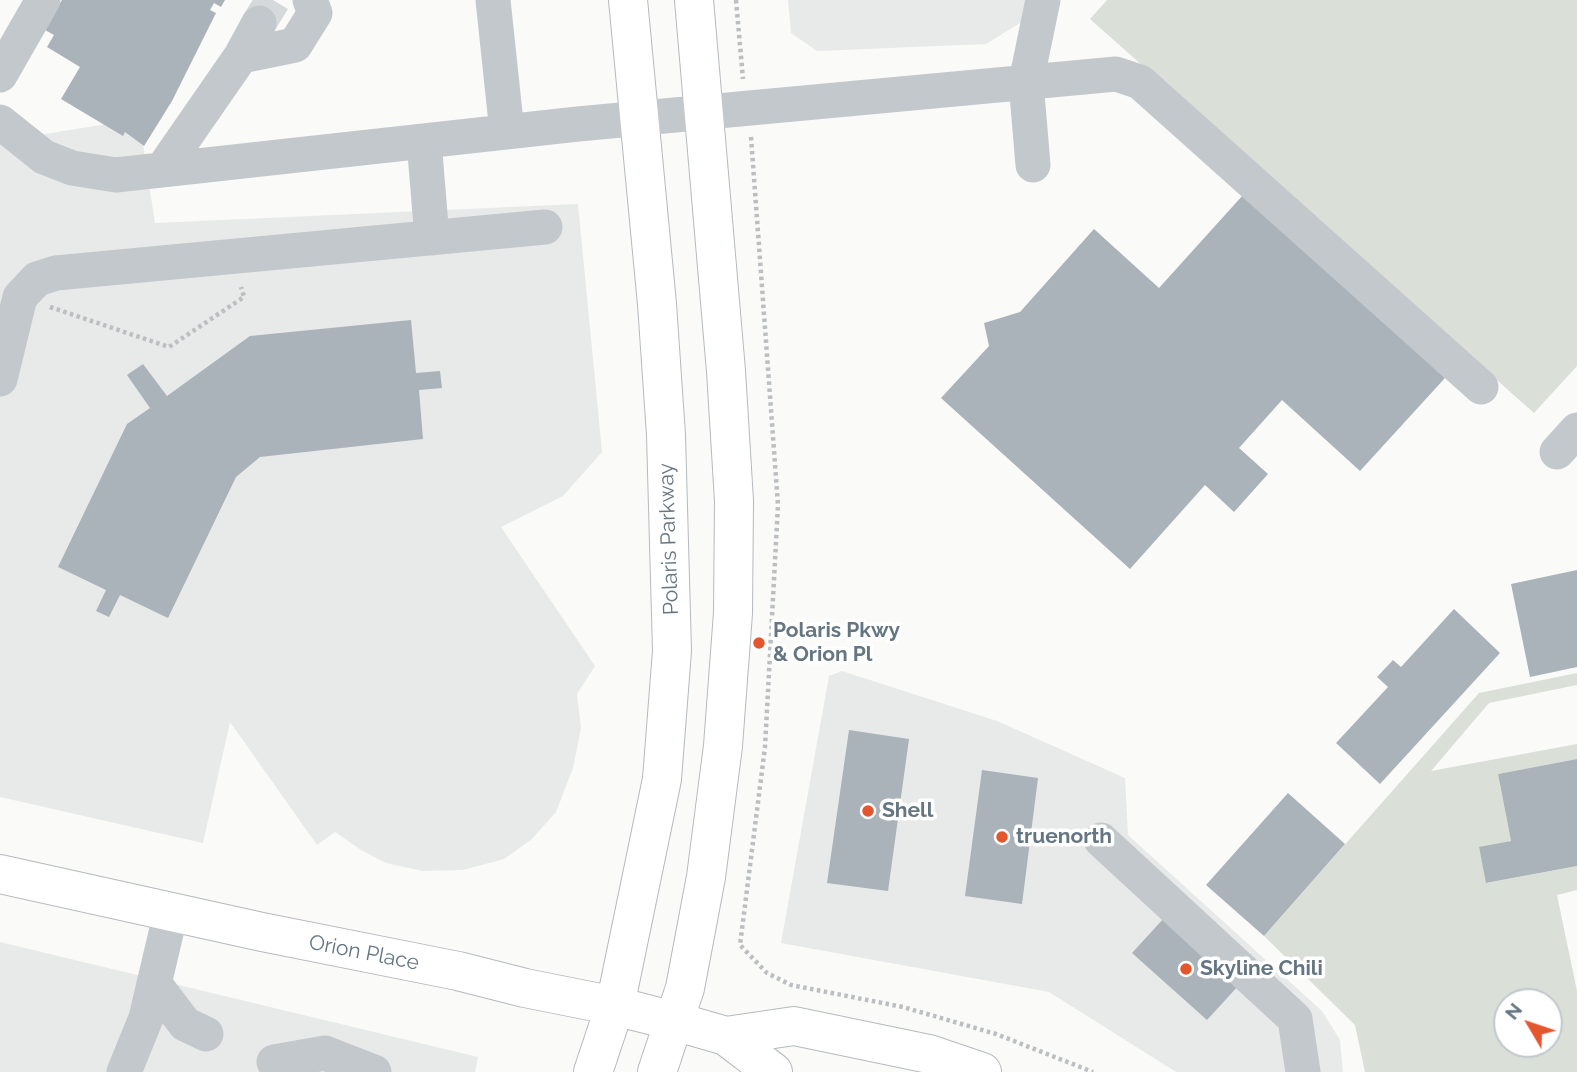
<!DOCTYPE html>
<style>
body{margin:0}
#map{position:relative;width:1577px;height:1072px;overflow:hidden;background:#fafaf8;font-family:Raleway,sans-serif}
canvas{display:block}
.north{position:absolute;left:1493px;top:988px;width:70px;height:70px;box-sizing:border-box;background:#fff;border:2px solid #c1c8cd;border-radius:50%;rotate:309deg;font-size:19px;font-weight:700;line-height:28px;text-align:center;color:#657683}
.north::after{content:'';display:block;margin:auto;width:24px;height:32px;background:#e4572e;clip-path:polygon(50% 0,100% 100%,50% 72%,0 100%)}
</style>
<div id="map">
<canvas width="1577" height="1072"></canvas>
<div class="north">N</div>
</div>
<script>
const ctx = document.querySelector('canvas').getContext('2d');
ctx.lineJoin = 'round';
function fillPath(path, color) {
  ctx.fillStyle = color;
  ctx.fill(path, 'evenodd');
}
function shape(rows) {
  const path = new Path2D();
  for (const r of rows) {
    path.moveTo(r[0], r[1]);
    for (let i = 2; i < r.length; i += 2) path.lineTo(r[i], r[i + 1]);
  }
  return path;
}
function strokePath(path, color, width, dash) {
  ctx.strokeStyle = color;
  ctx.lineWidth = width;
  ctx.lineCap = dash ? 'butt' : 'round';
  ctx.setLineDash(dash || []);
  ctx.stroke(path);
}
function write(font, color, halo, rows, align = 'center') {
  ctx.font = font + ' Raleway,sans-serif';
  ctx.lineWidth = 7;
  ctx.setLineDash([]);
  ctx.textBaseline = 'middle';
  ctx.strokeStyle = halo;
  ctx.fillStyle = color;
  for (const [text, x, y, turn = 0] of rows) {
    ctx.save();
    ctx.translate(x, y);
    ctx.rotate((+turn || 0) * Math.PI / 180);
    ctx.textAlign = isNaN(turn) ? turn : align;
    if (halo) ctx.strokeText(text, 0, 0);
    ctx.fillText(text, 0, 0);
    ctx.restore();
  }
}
fillPath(shape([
 [788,0,1057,0,986,44,817,51,791,33],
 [139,119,155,223,578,204,602,452,563,496,501,527,595,666,577,694,581,728,573,768,556,812,532,839,504,859,463,870,423,871,386,863,361,850,335,832,317,845,230,722,203,843,0,797,0,141],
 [842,671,997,721,1125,778,1128,835,1322,1011,1340,1040,1343,1072,1176,1072,1049,992,781,943,829,676],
 [0,942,478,1057,475,1072,0,1072]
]), '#e8e9e9');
fillPath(shape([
 [1107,0,1577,0,1577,366,1534,413,1090,19],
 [1577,673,1577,685,1489,703,1431,771,1577,744,1577,759,1498,774,1511,841,1479,848,1487,883,1577,866,1577,890,1557,895,1577,991,1577,1072,1365,1072,1355,1025,1264,936,1479,693],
 [1507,1002,1549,1002,1549,1044,1507,1044]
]), '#dadfd7');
fillPath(shape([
 [62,0,225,0,221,7,214,3,210,10,216,13,172,101,144,146,125,132,123,136,61,99,80,67,47,47,54,35,45,30],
 [1243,195,1445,378,1360,471,1282,400,1239,448,1268,474,1234,512,1205,485,1130,569,941,398,989,346,984,323,1020,312,1094,229,1159,288],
 [411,320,416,373,440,371,442,388,419,390,423,439,260,457,236,477,168,618,120,595,109,617,96,611,106,590,58,567,127,424,150,408,127,375,143,364,167,396,250,336],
 [1577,570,1577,667,1530,677,1511,584],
 [1454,609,1500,653,1380,784,1336,743,1388,687,1377,677,1393,660,1401,667],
 [849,730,909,739,888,891,827,883],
 [1577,759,1577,866,1486,883,1479,847,1511,841,1498,774],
 [982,770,1038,778,1022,904,965,896],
 [1288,793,1345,844,1264,936,1206,885],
 [1165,917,1239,985,1207,1020,1132,953]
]), '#aab3b9');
strokePath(shape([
 [259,23,273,0]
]), '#d5d9db', 35, [35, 18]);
const major = shape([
 [0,874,262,932,458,971,525,988,615,1006,674,1021,726,1036,773,1072],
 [726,1036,794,1026,929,1054,982,1072],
 [593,1072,615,1006,662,779,672,651,666,435,657,304,628,0],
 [657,1072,685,988,706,877,723,746,733,613,734,501,726,371,694,0]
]);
strokePath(major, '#b5babe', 40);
strokePath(shape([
 [736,0,743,79],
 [751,137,778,505,765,747,740,945,767,973,791,985,903,1007,996,1034,1093,1072],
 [50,307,169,347,244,297,241,287]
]), '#bbbfc2', 4.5, [3.5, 3.5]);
strokePath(shape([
 [493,0,507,132],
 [241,56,295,45,315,13,310,0],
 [0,75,43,0],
 [0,122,44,157,72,168,116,175,578,124,1116,74,1140,82,1481,387],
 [424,141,432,238],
 [1033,165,1026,82,1043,0],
 [162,170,241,56,259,23],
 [0,379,20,297,37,279,56,273,545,227],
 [1557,452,1577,430],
 [1101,840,1295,1019,1303,1072],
 [154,983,185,1024,206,1034],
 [274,1062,325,1053,374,1072],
 [124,1072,146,1018,171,912]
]), '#c3c8cc', 35);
strokePath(major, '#fff', 38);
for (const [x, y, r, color] of [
 [759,643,7,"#e4572e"],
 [868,811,7,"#e4572e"],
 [1002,837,7,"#e4572e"],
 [1186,969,7,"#e4572e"]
]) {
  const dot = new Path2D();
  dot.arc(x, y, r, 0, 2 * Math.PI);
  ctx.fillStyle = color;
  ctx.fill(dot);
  strokePath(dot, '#fff', 2.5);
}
write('21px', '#657683', '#fff', [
 ["Polaris Parkway",669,539,-92],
 ["Orion Place",364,953,11]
]);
write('bold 21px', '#657683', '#fff', [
 ["Polaris Pkwy",773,631],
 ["& Orion Pl",773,655],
 ["Shell",882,811],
 ["truenorth",1016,837],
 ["Skyline Chili",1200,969]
], 'left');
</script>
